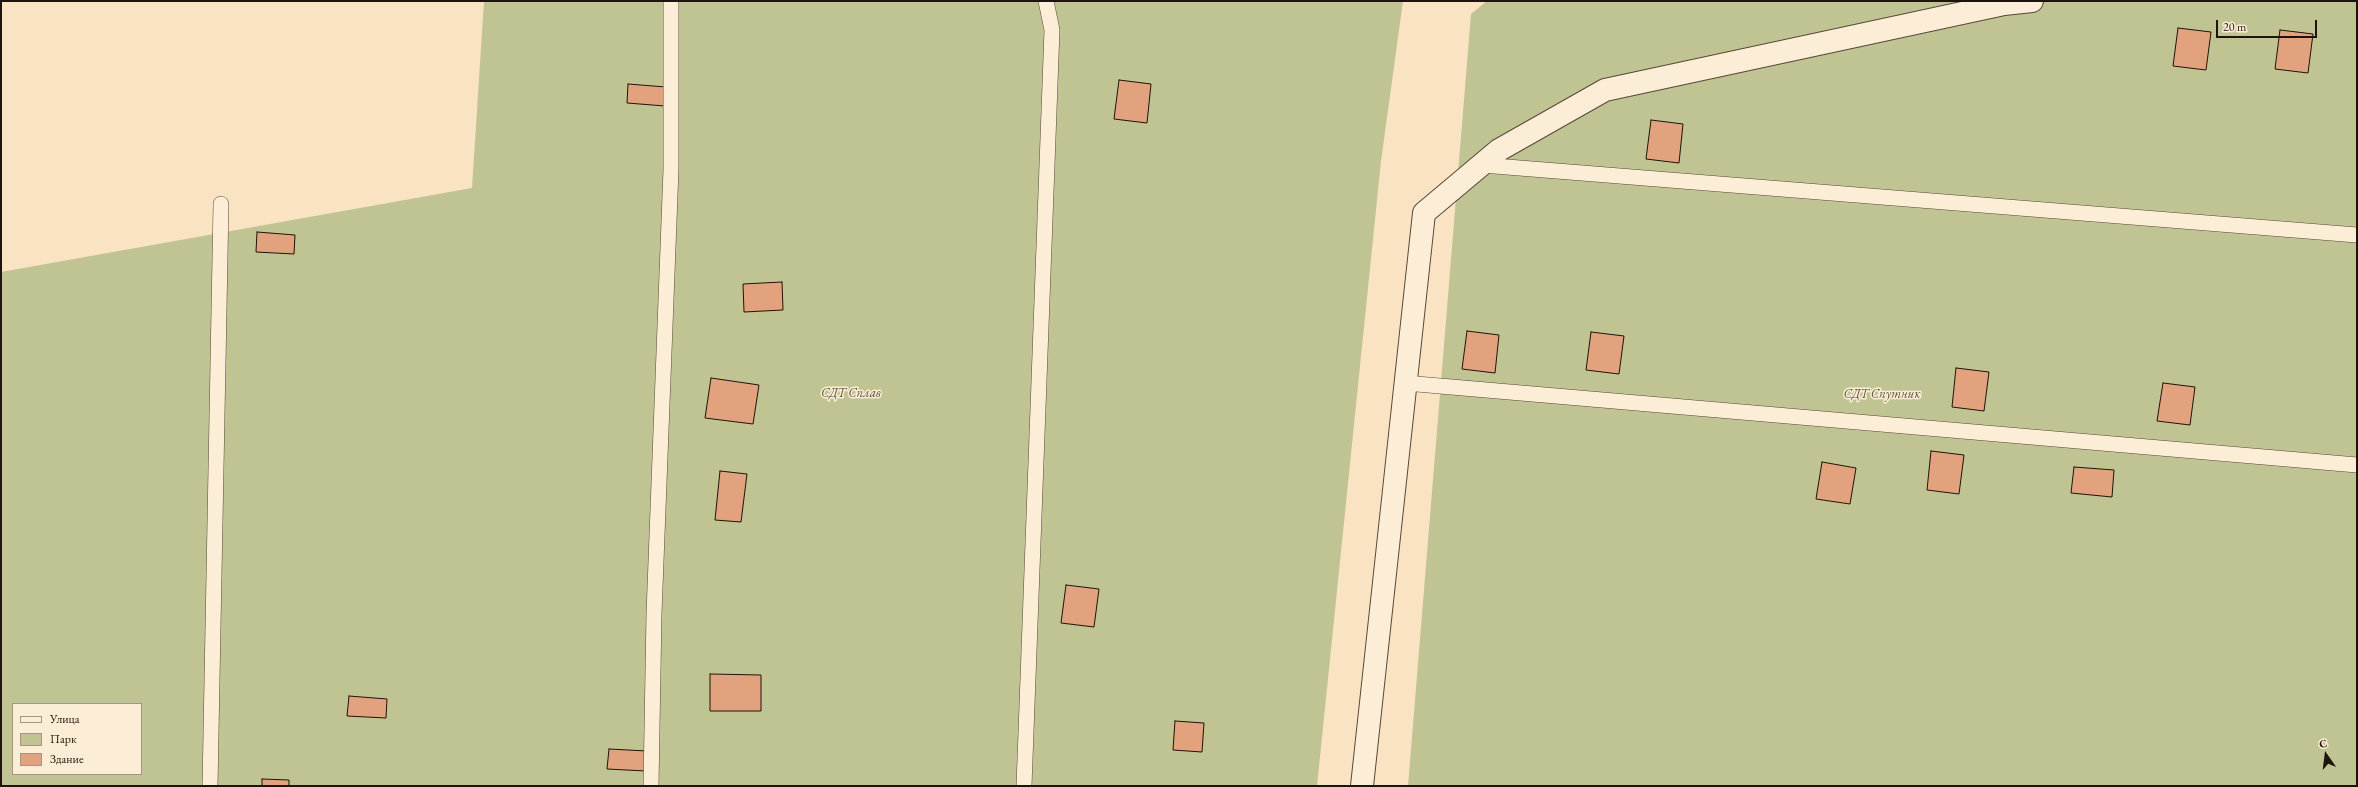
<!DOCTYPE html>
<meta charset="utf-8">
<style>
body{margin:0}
#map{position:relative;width:2358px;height:787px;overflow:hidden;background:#fae3c2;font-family:"EB Garamond",serif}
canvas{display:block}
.frame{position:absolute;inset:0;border:2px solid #1f140b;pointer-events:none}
.legend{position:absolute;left:12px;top:703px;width:130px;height:72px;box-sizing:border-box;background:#fcedd7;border:1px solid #a49685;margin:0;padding:5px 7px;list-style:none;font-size:12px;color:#1f140b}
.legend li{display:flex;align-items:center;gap:8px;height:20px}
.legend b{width:20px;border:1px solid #a49685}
.north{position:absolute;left:2306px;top:735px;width:40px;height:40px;-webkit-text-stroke:3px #fcedd7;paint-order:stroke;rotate:346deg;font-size:11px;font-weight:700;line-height:16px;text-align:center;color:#1f140b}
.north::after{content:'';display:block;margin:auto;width:14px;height:18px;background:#1f140b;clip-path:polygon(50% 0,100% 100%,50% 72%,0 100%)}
.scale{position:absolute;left:2216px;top:20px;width:101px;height:18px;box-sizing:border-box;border:2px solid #1f140b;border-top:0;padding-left:5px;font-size:12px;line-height:14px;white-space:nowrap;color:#1f140b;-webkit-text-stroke:3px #fcedd7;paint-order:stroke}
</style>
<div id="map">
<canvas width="2358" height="787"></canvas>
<div class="frame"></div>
<ul class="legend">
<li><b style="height:5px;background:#fcedd7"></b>Улица</li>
<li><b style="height:11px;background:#c0c392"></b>Парк</li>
<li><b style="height:11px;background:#e1a27d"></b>Здание</li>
</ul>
<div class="north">С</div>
<div class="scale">20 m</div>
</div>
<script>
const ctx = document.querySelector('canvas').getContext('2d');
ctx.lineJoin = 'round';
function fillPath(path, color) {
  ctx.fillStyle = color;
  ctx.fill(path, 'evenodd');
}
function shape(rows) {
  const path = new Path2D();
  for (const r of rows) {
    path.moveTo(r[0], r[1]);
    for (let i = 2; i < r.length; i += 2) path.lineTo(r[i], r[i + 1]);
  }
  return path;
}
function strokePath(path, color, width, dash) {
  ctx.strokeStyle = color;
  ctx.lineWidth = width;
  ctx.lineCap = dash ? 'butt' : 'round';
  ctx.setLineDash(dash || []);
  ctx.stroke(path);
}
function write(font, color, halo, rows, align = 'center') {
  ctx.font = font + ' "EB Garamond",serif';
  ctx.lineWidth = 3;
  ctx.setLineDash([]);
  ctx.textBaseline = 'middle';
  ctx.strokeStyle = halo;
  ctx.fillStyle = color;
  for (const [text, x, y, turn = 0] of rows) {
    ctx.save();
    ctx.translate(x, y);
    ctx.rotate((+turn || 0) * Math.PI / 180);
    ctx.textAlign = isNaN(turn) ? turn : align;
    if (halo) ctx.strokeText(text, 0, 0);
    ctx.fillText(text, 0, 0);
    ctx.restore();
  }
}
fillPath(shape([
 [484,1,1403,1,1381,161,1317,786,1,786,1,272,472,188],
 [13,704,141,704,141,774,13,774],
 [1487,1,2357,1,2357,786,1408,786,1471,14]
]), '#c0c392');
const building = shape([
 [2178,28,2211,32,2206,70,2173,66,2178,28],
 [2280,30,2313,34,2308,73,2275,69,2280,30],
 [1119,80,1151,84,1147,123,1114,119,1119,80],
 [628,84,666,87,665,106,627,103,628,84],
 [1651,120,1683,124,1679,163,1646,159,1651,120],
 [257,232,295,235,294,254,256,252,257,232],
 [782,282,783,310,744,312,743,284,782,282],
 [1467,331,1499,335,1495,373,1462,369,1467,331],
 [1591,332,1624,336,1619,374,1586,370,1591,332],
 [1956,368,1989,372,1984,411,1952,407,1956,368],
 [711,378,759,385,753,424,705,418,711,378],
 [2163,383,2195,387,2190,425,2157,421,2163,383],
 [1931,451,1964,455,1959,494,1927,490,1931,451],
 [1822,462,1856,468,1850,504,1816,499,1822,462],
 [2074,467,2114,470,2112,497,2071,493,2074,467],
 [720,471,747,474,741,522,715,520,720,471],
 [1066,585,1099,589,1094,627,1061,623,1066,585],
 [710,674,761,675,761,711,710,711,710,674],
 [349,696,387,699,386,718,347,716,349,696],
 [1175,721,1204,723,1202,752,1173,750,1175,721],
 [609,749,647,751,646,771,607,769,609,749],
 [262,779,289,780,289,786,262,786,262,779]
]);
fillPath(building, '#e1a27d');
strokePath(building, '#1f140b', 1);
const lane = shape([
 [1482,165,2357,235],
 [1405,383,2357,465],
 [210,786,221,204],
 [651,786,654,614,671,169,671,1],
 [1024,786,1052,30,1046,1]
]);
const street = shape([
 [1362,786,1424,213,1499,150,1605,90,2004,4,2032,1]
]);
strokePath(lane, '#564839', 16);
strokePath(street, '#564839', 24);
strokePath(lane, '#fcedd7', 15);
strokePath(street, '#fcedd7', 22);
write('italic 13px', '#57513a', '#fcedd7', [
 ["СДТ Сплав",851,393],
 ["СДТ Спутник",1882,394]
]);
</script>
